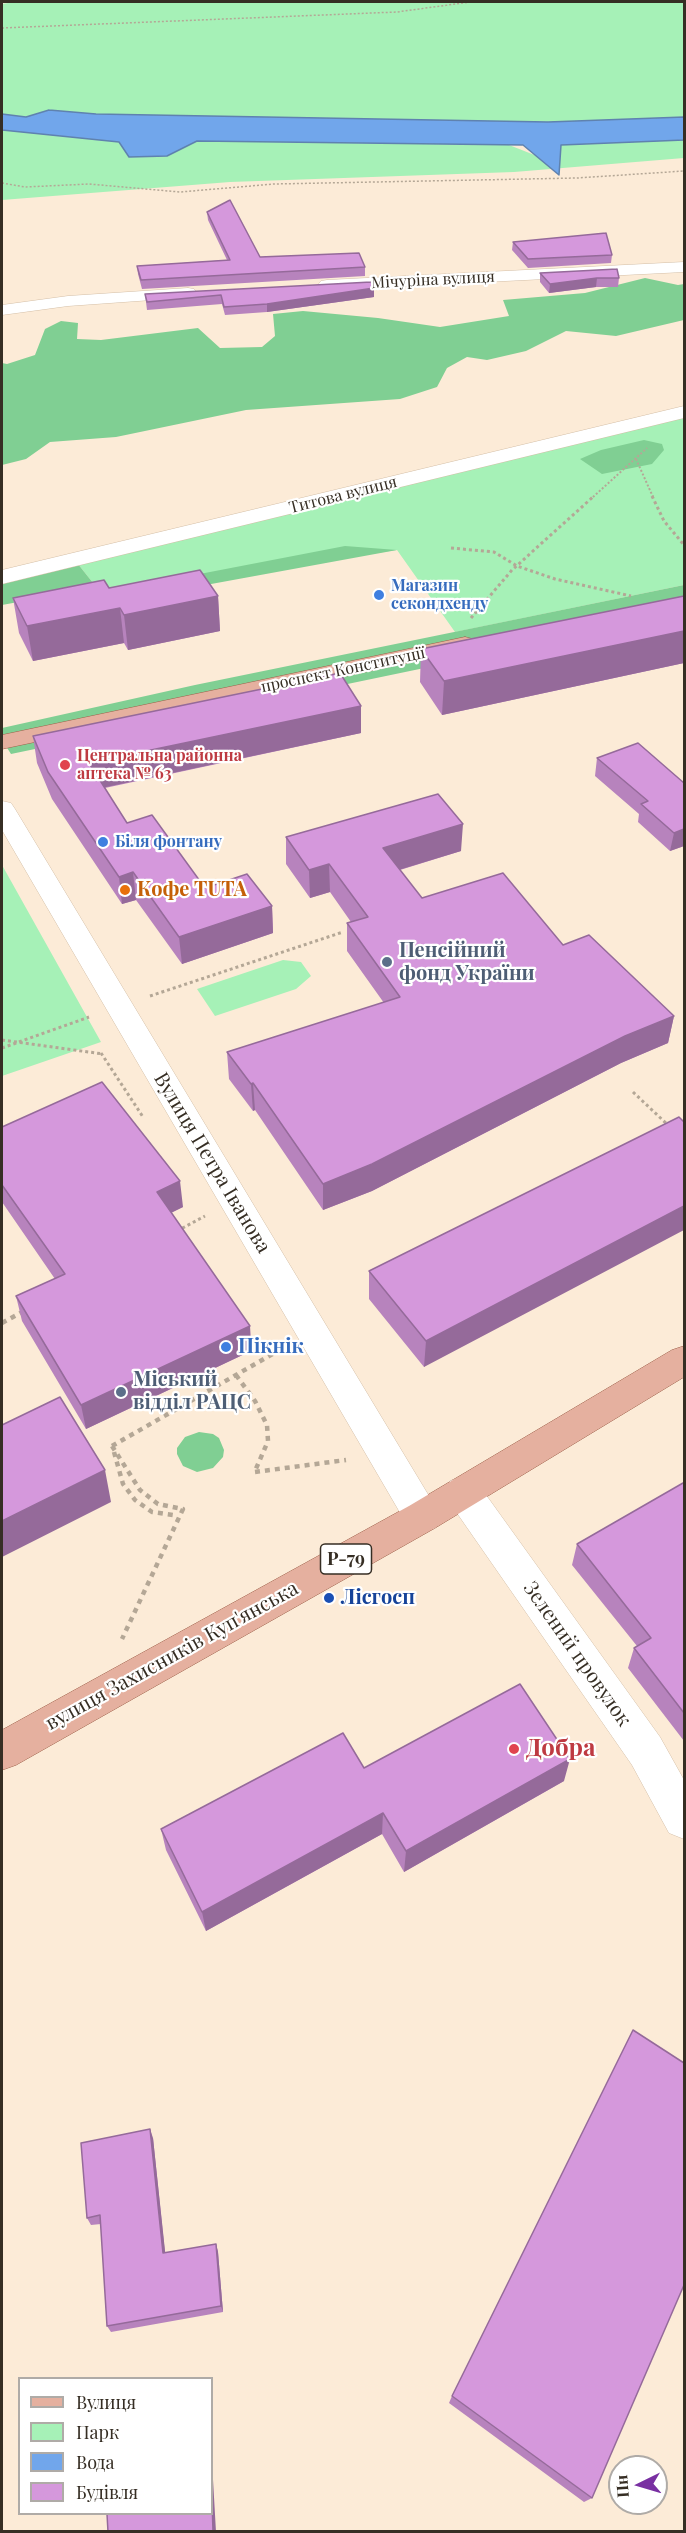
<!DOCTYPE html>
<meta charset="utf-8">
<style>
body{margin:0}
#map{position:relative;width:686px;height:2533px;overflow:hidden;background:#fcebd7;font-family:"Playfair Display",serif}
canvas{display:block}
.frame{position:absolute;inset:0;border:3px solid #362e24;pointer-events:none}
.legend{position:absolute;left:18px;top:2377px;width:195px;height:138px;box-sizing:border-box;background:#fff;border:2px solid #afaba7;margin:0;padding:8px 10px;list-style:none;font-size:18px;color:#362e24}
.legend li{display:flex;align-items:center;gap:12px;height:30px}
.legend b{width:30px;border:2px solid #afaba7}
.north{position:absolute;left:608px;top:2455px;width:60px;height:60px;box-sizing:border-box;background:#fff;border:2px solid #afaba7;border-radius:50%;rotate:265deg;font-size:16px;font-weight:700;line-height:24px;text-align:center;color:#362e24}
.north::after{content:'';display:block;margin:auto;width:21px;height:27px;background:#7930a2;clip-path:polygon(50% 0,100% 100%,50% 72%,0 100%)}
</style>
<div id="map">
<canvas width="686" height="2533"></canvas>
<div class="frame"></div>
<ul class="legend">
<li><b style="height:8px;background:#e5b09f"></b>Вулиця</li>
<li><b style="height:16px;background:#a6f1b7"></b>Парк</li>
<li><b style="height:16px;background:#71a6eb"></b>Вода</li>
<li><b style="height:16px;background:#d598dc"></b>Будівля</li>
</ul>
<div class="north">Пн</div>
</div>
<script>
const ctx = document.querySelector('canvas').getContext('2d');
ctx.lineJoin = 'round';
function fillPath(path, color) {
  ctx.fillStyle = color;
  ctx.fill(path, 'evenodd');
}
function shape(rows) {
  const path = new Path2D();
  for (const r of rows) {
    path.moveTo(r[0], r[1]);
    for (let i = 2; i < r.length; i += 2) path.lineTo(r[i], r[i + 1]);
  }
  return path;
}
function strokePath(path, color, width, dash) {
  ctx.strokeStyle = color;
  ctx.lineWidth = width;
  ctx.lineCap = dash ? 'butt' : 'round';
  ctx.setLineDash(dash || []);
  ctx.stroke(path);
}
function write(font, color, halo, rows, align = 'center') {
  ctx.font = font + ' "Playfair Display",serif';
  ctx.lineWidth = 4.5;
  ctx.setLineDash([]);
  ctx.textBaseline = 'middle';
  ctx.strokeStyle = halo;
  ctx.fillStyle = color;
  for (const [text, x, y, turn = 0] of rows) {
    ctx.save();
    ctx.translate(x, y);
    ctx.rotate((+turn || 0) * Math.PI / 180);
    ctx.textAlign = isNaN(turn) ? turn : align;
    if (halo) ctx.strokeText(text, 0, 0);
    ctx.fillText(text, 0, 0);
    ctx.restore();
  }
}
fillPath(shape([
 [14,2,684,2,684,117,548,122,96,114,49,110,26,117,2,114,2,4],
 [2,130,120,142,129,157,167,156,197,141,509,145,537,156,560,145,684,140,684,158,514,172,230,182,2,200],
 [684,412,684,585,455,632,397,550,101,593,74,559],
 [2,865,101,1042,2,1076],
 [283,960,301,962,311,976,296,989,215,1016,197,989]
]), '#a6f1b7');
fillPath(shape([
 [645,278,678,285,684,284,684,320,616,336,566,331,526,351,487,360,467,357,447,368,437,387,400,399,246,410,116,437,50,442,26,459,2,465,2,363,7,364,35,355,45,329,61,321,78,323,77,339,101,340,198,328,220,348,262,347,275,336,273,314,303,311,378,318,440,327,509,316,503,300,585,293],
 [644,440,662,444,664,450,652,464,602,474,580,459,601,450],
 [345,546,397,550,80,608,73,592,2,605,2,577,74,559,101,593],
 [684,585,684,614,11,754,2,740,2,728,195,685],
 [199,1432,213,1434,219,1438,224,1450,223,1457,213,1468,197,1472,183,1466,177,1454,177,1448,185,1437]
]), '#80cf93');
const water = shape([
 [49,110,96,114,548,122,684,117,684,140,561,145,559,175,523,145,197,141,167,156,129,157,119,142,2,130,2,114,26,117,49,110]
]);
fillPath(water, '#71a6eb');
strokePath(water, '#5f82af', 1.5);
const street = shape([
 [684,262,684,272,327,290,321,289,318,285,321,281,327,280,684,262],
 [188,288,194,289,197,293,194,297,68,306,2,315,2,305,68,296,188,288],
 [684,406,684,418,2,584,2,570,684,406],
 [2,801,11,803,15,809,435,1506,440,1517,435,1528,422,1533,409,1528,2,830,2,801],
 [463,1476,476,1481,660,1737,684,1780,684,1839,669,1833,632,1765,450,1503,445,1492,450,1481,463,1476]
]);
const primary = shape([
 [465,637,473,639,477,644,473,649,2,749,2,735,465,637],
 [684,1346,684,1377,435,1528,16,1765,2,1770,2,1730,409,1506,672,1350,684,1346]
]);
strokePath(street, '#d4bfa7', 1);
strokePath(primary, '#9d604a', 1);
strokePath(shape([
 [2,28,397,12,470,2],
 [2,183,25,187,89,184,180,192,274,184,577,178,684,171]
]), '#b4a796', 1.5, [2, 2]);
strokePath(shape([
 [636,459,653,497],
 [593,497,647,448]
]), '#b4a796', 2, [2, 2]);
strokePath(shape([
 [652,496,664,521,684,545],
 [451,548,494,552,517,566,555,579,631,596],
 [471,618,512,570,594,496],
 [150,996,343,932],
 [2,1040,103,1054],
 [2,1048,89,1017],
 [101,1053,143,1117],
 [633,1092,669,1126],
 [177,1231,205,1216]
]), '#b4a796', 3, [3, 3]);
strokePath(shape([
 [2,1323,22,1312],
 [236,1375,255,1401,267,1425,268,1441,255,1471],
 [112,1446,140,1490,158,1504,183,1509,122,1639],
 [112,1446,283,1348],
 [114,1452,123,1484,135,1500,152,1512,173,1515],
 [255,1472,346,1460]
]), '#b4a796', 4.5, [5, 5]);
fillPath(street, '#fff');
fillPath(primary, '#e5b09f');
fillPath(shape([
 [207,212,260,257,365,267,365,276,142,289,138,274,137,266,227,260,208,220],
 [513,242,612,255,611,263,528,268,512,250],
 [540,273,619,278,618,287,596,287,549,293,540,282],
 [374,288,374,297,267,312,225,315,222,304,147,310,145,294],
 [109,588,218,596,220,631,128,650,124,643,33,661,19,633,13,598],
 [684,596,684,663,442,715,420,682,421,649],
 [361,706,361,733,105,788,127,823,205,888,272,906,273,933,182,964,136,900,122,904,52,799,37,763,33,736],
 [597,758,684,783,684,846,670,851,638,822,639,814,595,776],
 [286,837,461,851,400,870,422,898,563,945,674,1016,668,1043,621,1063,372,1191,323,1210,255,1110,253,1111,229,1079,227,1052,384,1003,347,951,347,923,351,922,330,892,310,898,286,864],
 [679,1117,424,1367,369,1299,369,1271],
 [2,1127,183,1207,171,1213,250,1326,251,1351,86,1429,22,1321,16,1296,55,1279,2,1202],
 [684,1484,684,1741,628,1668,634,1648,637,1646,572,1565,577,1544],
 [364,1768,564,1781,404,1872,382,1834,206,1931,166,1850,161,1829],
 [153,2138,165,2253,216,2244,218,2252,223,2312,111,2332,107,2326,101,2224,91,2225,87,2218],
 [452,2396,592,2498,584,2502,449,2403]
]), '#b783bd');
fillPath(shape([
 [597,278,596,287,549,293,550,284],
 [374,288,374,297,267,312,267,304],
 [218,596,220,631,128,650,124,615],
 [120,608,124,643,33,661,27,626],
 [684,631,684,663,442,715,444,681],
 [361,706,361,733,92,790,89,763],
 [463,824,461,851,382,875,383,848],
 [684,829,684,846,670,851,674,833],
 [329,864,330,892,310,898,309,870],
 [133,872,136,900,122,904,119,877],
 [272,906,273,933,182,964,179,937],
 [674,1016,668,1043,621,1063,372,1191,323,1210,323,1184,625,1036],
 [253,1083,255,1110,253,1111,251,1084],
 [180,1181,183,1207,160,1218,157,1192],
 [684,1206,684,1230,424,1367,426,1341],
 [250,1326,251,1351,86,1429,81,1405],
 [105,1470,111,1502,2,1557,2,1521],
 [570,1759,564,1781,404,1872,406,1851],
 [383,1813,382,1834,206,1931,202,1912],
 [150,2129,153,2138,166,2260,163,2253],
 [216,2244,218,2252,223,2312,221,2306],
 [212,2462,216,2532,213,2532,212,2499]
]), '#956a9a');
const building = shape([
 [230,200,260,257,359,253,365,267,141,280,137,266,230,260,207,212,230,200],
 [606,233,612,255,528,259,513,242,606,233],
 [617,269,619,278,597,278,550,284,540,273,617,269],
 [371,282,374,288,267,304,224,307,221,295,147,302,145,294,371,282],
 [200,570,218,596,124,615,120,608,27,626,13,598,104,580,109,588,200,570],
 [684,596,684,631,444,681,421,649,684,596],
 [340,673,361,706,89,763,127,823,152,815,205,888,247,874,272,906,179,937,133,872,119,877,48,772,33,736,340,673],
 [638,743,684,783,684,829,674,833,641,804,648,801,597,758,638,743],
 [438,794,463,824,383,848,422,898,503,873,563,945,589,935,674,1016,625,1036,372,1164,323,1184,253,1083,251,1084,227,1052,400,997,347,923,368,917,329,864,309,870,286,837,438,794],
 [102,1082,180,1181,157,1192,250,1326,81,1405,16,1296,65,1274,2,1185,2,1127,102,1082],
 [679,1117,684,1122,684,1206,426,1341,369,1271,679,1117],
 [60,1397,105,1470,2,1521,2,1425,60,1397],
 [683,1483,684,1484,684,1713,634,1648,651,1638,577,1544,683,1483],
 [520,1684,570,1759,406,1851,383,1813,202,1912,161,1829,343,1733,364,1768,520,1684],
 [633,2030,684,2063,684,2285,592,2498,452,2396,633,2030],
 [150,2129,163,2253,216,2244,221,2306,107,2326,100,2215,87,2218,81,2143,150,2129],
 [212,2499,213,2532,108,2532,107,2514,212,2514,212,2499]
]);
fillPath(building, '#d598dc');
strokePath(building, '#956a9a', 1.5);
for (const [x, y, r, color] of [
 [379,595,6,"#3f7fe0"],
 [65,765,6,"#e0444e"],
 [103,842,6,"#3f7fe0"],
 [125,890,6,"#e8710a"],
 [387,962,6,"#5c6f8a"],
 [226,1347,6,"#3f7fe0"],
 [121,1392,6,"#5c6f8a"],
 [329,1598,6,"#1a4fb4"],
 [514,1749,6,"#e0444e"]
]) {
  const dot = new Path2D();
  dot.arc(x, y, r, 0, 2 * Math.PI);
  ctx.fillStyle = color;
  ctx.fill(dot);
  strokePath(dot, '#fff', 2);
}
write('16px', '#362e24', '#fff', [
 ["Мічуріна вулиця",433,280,-3],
 ["Титова вулиця",343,495,-14],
 ["проспект Конституції",343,670,-12]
]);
write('bold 16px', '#366cbe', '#fff', [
 ["Магазин",391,586],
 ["секондхенду",391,604],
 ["Біля фонтану",115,842]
], 'left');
write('bold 16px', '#be3a42', '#fff', [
 ["Центральна районна",77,756],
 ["аптека № 63",77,774]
], 'left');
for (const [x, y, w] of [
 [346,1559,51]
]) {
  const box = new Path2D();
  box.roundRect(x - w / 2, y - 15, w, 30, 4.5);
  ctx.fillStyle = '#fff';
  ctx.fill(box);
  strokePath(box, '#362e24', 1.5);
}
write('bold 18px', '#362e24', null, [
 ["Р-79",346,1559]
]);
write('bold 20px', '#c56008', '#fff', [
 ["Кофе TUTA",137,890]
], 'left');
write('bold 20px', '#4e5e75', '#fff', [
 ["Пенсійний",399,951],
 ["фонд України",399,974],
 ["Міський",133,1380],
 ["відділ РАЦС",133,1403]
], 'left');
write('20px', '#362e24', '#fff', [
 ["Вулиця Петра Іванова",212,1163,59],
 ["Зелений провулок",577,1654,55],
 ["вулиця Захисників Куп'янська",172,1656,-29]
]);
write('bold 20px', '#366cbe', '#fff', [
 ["Пікнік",238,1347]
], 'left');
write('bold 20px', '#164399', '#fff', [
 ["Лісгосп",341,1598]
], 'left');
write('bold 24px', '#be3a42', '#fff', [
 ["Добра",526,1749]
], 'left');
</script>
